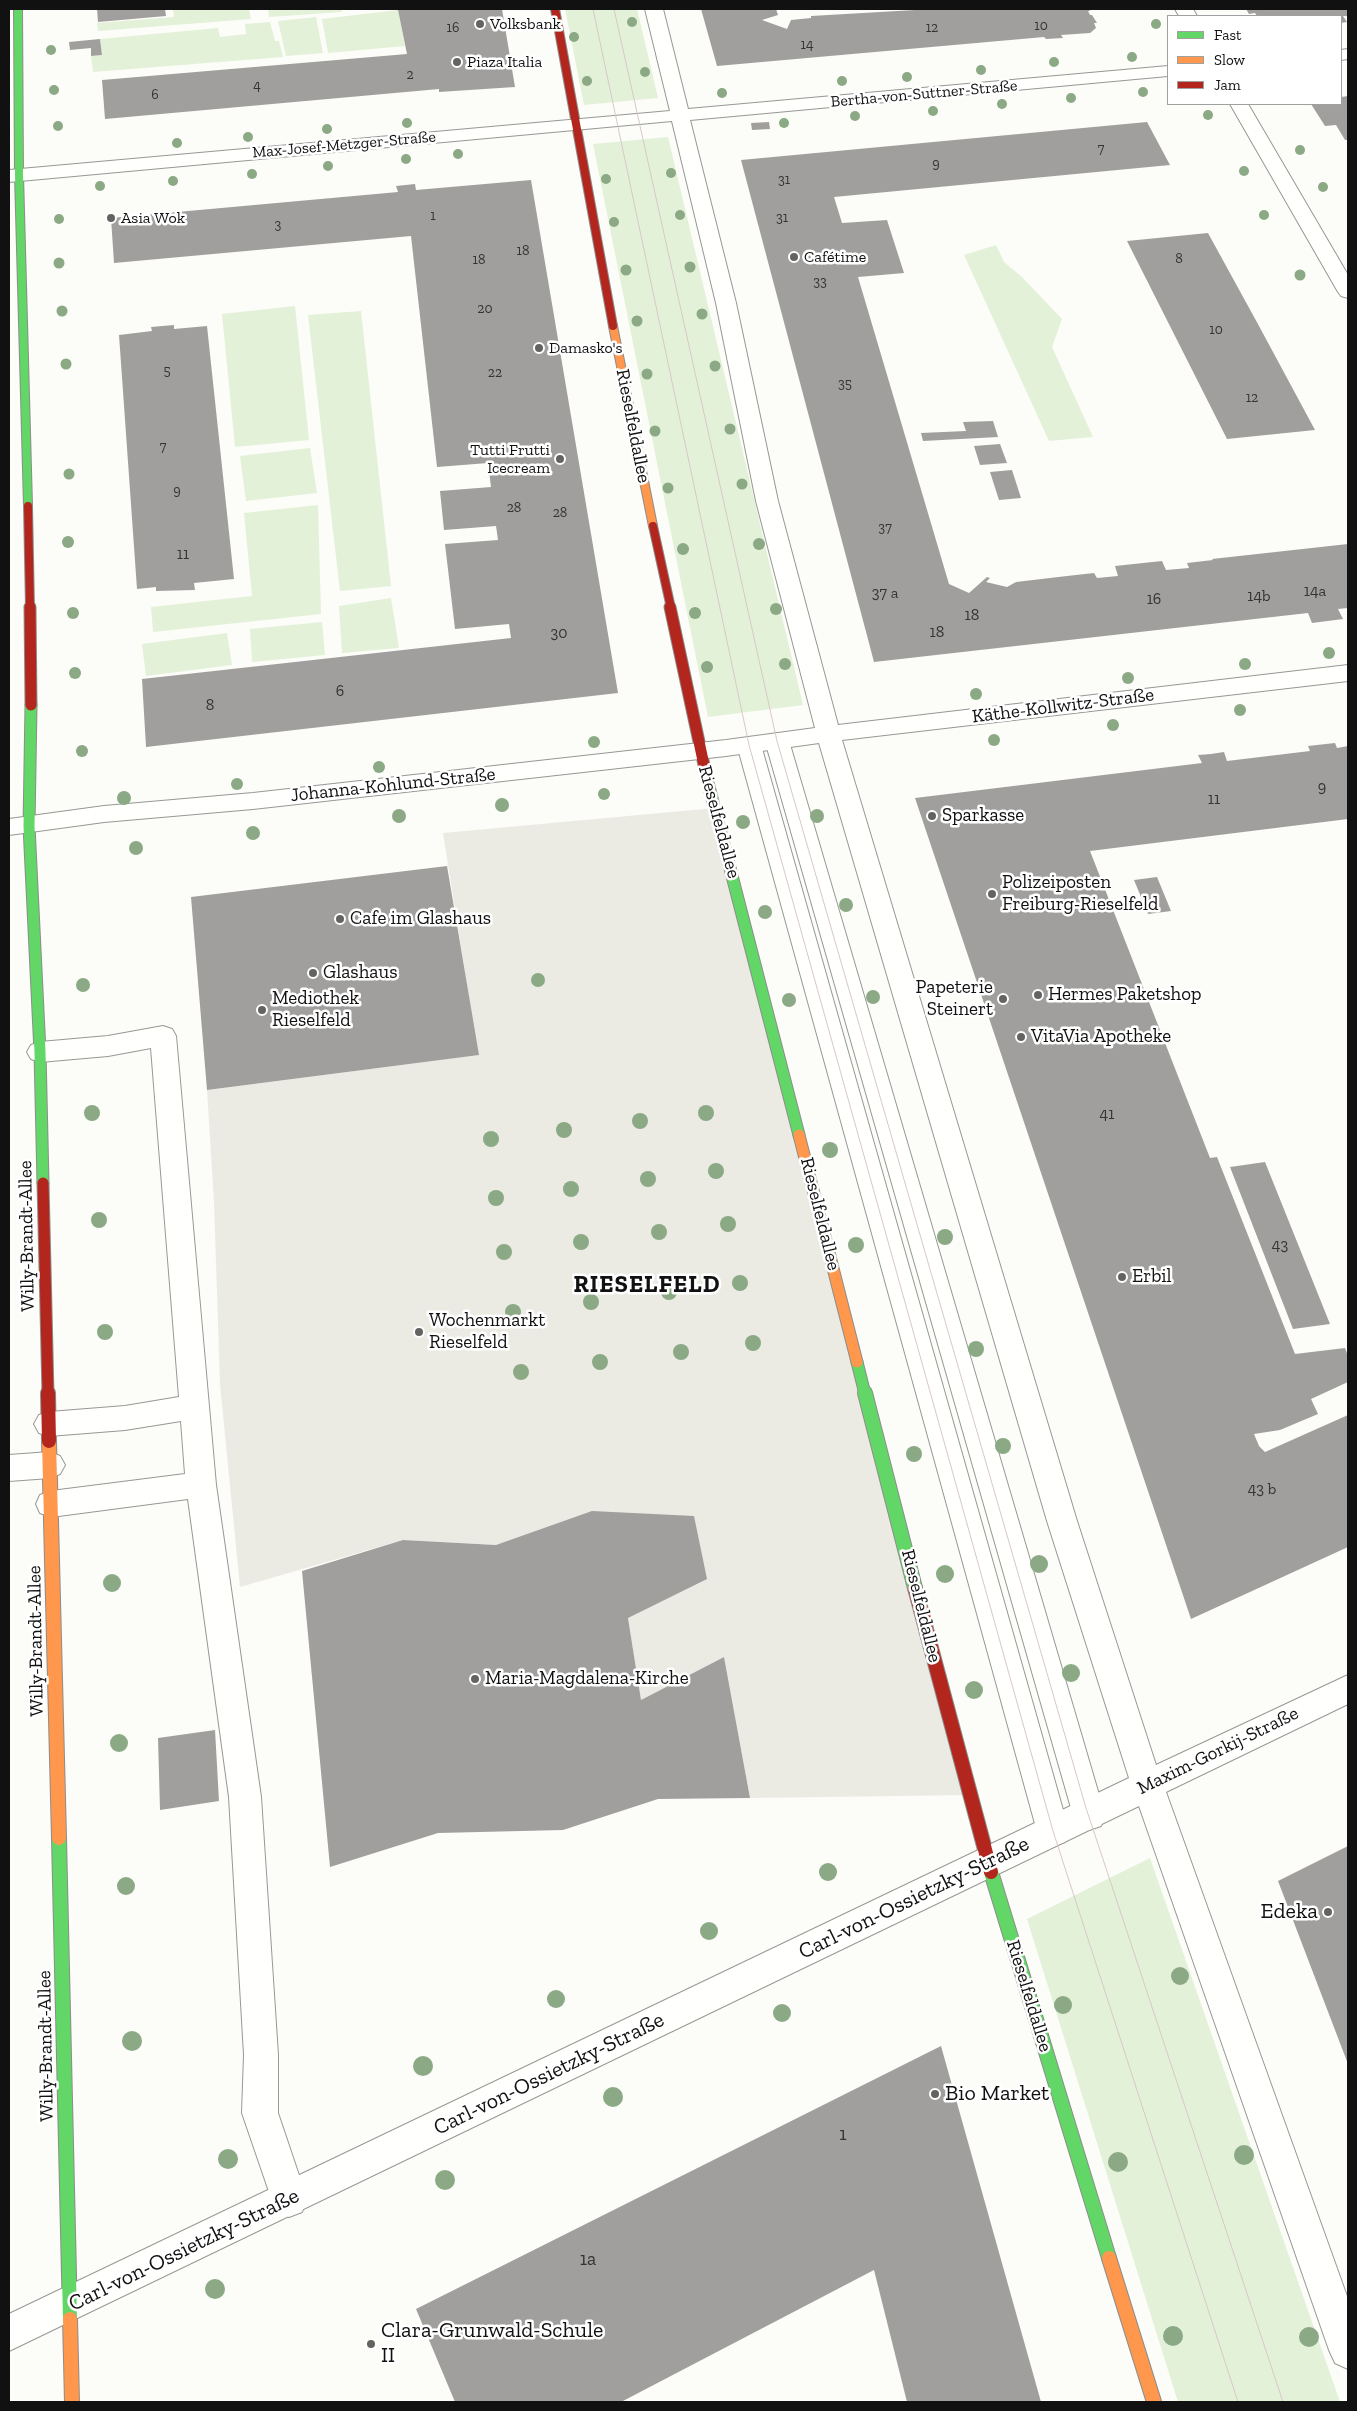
<!DOCTYPE html>
<meta charset="utf-8">
<style>
body{margin:0}
#map{position:relative;width:1357px;height:2411px;overflow:hidden;background:#fcfcf8;font-family:"Zilla Slab",serif}
canvas{display:block}
.frame{position:absolute;inset:0;border:10px solid #111;pointer-events:none}
.legend{position:absolute;left:1167px;top:15px;width:175px;height:90px;box-sizing:border-box;background:#fff;border:1px solid #a0a0a0;margin:0;padding:6px 9px;list-style:none;font-size:15px;color:#111}
.legend li{display:flex;align-items:center;gap:10px;height:25px}
.legend b{width:25px;border:1px solid #a0a0a0}
</style>
<div id="map">
<canvas width="1357" height="2411"></canvas>
<div class="frame"></div>
<ul class="legend">
<li><b style="height:6px;background:#63d668"></b>Fast</li>
<li><b style="height:6px;background:#ff974d"></b>Slow</li>
<li><b style="height:6px;background:#b3261e"></b>Jam</li>
</ul>
</div>
<script>
const ctx = document.querySelector('canvas').getContext('2d');
ctx.lineJoin = 'round';
function fillPath(path, color) {
  ctx.fillStyle = color;
  ctx.fill(path, 'evenodd');
}
function shape(rows) {
  const path = new Path2D();
  for (const r of rows) {
    path.moveTo(r[0], r[1]);
    for (let i = 2; i < r.length; i += 2) path.lineTo(r[i], r[i + 1]);
  }
  return path;
}
function strokePath(path, color, width, dash) {
  ctx.strokeStyle = color;
  ctx.lineWidth = width;
  ctx.lineCap = dash ? 'butt' : 'round';
  ctx.setLineDash(dash || []);
  ctx.stroke(path);
}
function write(font, color, halo, rows, align = 'center') {
  ctx.font = font + ' "Zilla Slab",serif';
  ctx.lineWidth = 5;
  ctx.setLineDash([]);
  ctx.textBaseline = 'middle';
  ctx.strokeStyle = halo;
  ctx.fillStyle = color;
  for (const [text, x, y, turn = 0] of rows) {
    ctx.save();
    ctx.translate(x, y);
    ctx.rotate((+turn || 0) * Math.PI / 180);
    ctx.textAlign = isNaN(turn) ? turn : align;
    if (halo) ctx.strokeText(text, 0, 0);
    ctx.fillText(text, 0, 0);
    ctx.restore();
  }
}
fillPath(shape([
 [173,9,249,9,251,19,98,31,97,23,174,17],
 [268,9,341,9,342,12,269,17],
 [565,9,637,9,658,98,584,105],
 [398,10,405,46,328,53,322,19],
 [316,17,323,53,286,56,278,21],
 [270,22,275,41,279,41,283,57,93,72,91,56,102,55,100,39,218,28,220,37,246,34,245,24],
 [668,137,803,705,708,717,593,144],
 [996,245,1004,262,1022,277,1062,319,1052,347,1093,437,1049,441,964,255],
 [295,306,309,440,235,447,222,314],
 [361,311,391,586,340,591,308,315],
 [310,448,317,493,246,501,240,456],
 [318,505,321,614,153,632,151,607,252,596,244,513],
 [391,598,399,648,342,653,339,606],
 [322,622,325,655,252,662,250,629],
 [227,633,232,665,146,676,142,644],
 [1150,1858,1340,2402,1178,2402,1027,1919]
]), '#e4f1d9');
fillPath(shape([
 [715,808,969,1795,750,1798,724,1657,641,1700,628,1618,496,1545,403,1540,240,1587,220,1384,214,1202,207,1090,478,1055,443,833]
]), '#ecebe3');
fillPath(shape([
 [97,9,165,9,166,16,98,22],
 [425,9,502,9,515,87,439,92,439,89,417,91,105,119,102,80,407,54,398,10],
 [701,9,776,9,778,15,762,20,787,29,791,20,811,18,811,16,932,9,1089,9,1090,11,1088,11,1090,15,1092,15,1097,23,1094,23,1096,28,1090,33,1061,35,1063,38,1046,39,1044,37,717,66],
 [1246,9,1348,9,1348,16,1343,16,1347,22,1341,23,1341,16,1257,16,1255,13,1249,14],
 [100,39,102,55,91,56,91,48,70,50,69,42],
 [1348,96,1348,140,1345,140,1336,125,1325,126,1311,104,1341,104,1341,97],
 [769,122,770,129,752,130,751,123],
 [1147,122,1170,165,834,197,842,223,887,220,904,273,858,277,949,584,969,593,987,577,990,578,986,582,1007,587,1016,582,1067,576,1094,573,1097,578,1118,576,1115,566,1162,561,1166,570,1189,568,1187,563,1213,560,1212,559,1348,544,1348,608,1338,609,1343,619,1312,623,1308,613,874,662,741,160],
 [531,180,618,693,146,747,142,679,511,638,509,624,455,629,445,544,498,540,496,526,444,530,440,491,491,487,488,463,437,467,411,236,114,263,111,218,398,192,396,186,415,184,416,190],
 [1208,233,1259,326,1315,430,1227,439,1127,241],
 [174,325,174,329,207,326,234,579,194,583,195,590,156,591,156,587,137,589,119,335,152,331,151,327],
 [993,421,998,437,923,441,921,433,966,431,963,422],
 [1000,444,1007,463,980,465,974,446],
 [1012,470,1021,498,999,500,990,472],
 [1335,743,1337,748,1348,746,1348,819,1090,851,1210,1158,1217,1157,1295,1354,1345,1348,1348,1356,1348,1382,1311,1399,1318,1414,1280,1430,1254,1434,1259,1446,1265,1452,1348,1415,1348,1547,1191,1619,915,798,1202,763,1198,755,1211,754,1224,752,1227,761,1310,751,1308,746],
 [447,866,479,1055,207,1090,191,897],
 [1157,877,1171,911,1148,914,1134,880],
 [1265,1162,1330,1324,1293,1329,1230,1167],
 [592,1511,694,1516,707,1579,628,1618,641,1700,724,1657,750,1798,658,1799,563,1830,438,1833,330,1867,302,1571,403,1540,496,1545],
 [215,1730,219,1801,160,1810,158,1738],
 [1348,1846,1348,2064,1278,1881],
 [941,2046,1041,2402,907,2402,874,2270,621,2402,455,2402,416,2309]
]), '#a09f9d');
const lane = shape([
 [777,733,785,735,789,741,1105,1815,1101,1826,1089,1830,1077,1826,1073,1815,765,741,769,735,777,733],
 [749,737,757,739,761,745,1069,1831,1065,1842,1053,1846,1041,1842,1037,1831,737,745,741,739,749,737],
 [163,1026,172,1029,176,1036,216,1485,261,1797,278,2055,278,2113,307,2199,302,2212,289,2217,276,2212,242,2113,244,2055,229,1797,188,1499,51,1517,40,1513,36,1504,40,1495,51,1491,185,1474,181,1421,125,1430,49,1436,39,1433,34,1424,39,1415,49,1412,125,1406,179,1397,151,1048,108,1056,40,1062,31,1059,27,1052,31,1045,40,1042,108,1036,163,1026],
 [50,1452,60,1456,65,1465,60,1474,50,1478,9,1481,9,1455,50,1452]
]);
const street = shape([
 [645,9,663,9,688,109,1168,66,1168,76,690,120,736,303,778,501,838,725,1348,665,1348,681,842,740,1077,1521,1156,1765,1348,1675,1348,1704,1166,1792,1348,2299,1348,2369,1335,2363,1329,2350,1139,1806,9,2351,9,2314,1129,1778,1047,1521,819,743,726,756,253,809,104,822,9,835,9,819,104,806,253,793,726,740,815,728,756,501,716,303,672,121,9,182,9,170,670,111,645,9],
 [1175,9,1193,9,1197,16,1179,16,1175,9],
 [1348,49,1348,59,1341,60,1341,50,1348,49],
 [1230,104,1248,104,1348,275,1348,298,1341,296,1338,292,1230,104]
]);
const fastFar2 = shape([
 [18,9,19,175,28,506]
]);
const fastFar1 = shape([
 [31,705,29,826,40,1052,43,1183],
 [707,779,799,1135],
 [857,1362,865,1394]
]);
const fast = shape([
 [865,1393,915,1588],
 [59,1838,70,2319],
 [991,1872,1109,2258]
]);
const slowFar2 = shape([
 [613,326,653,526]
]);
const slowFar1 = shape([
 [799,1135,857,1362]
]);
const slow = shape([
 [49,1441,59,1838],
 [1109,2258,1154,2402],
 [70,2319,72,2402]
]);
const jamFar2 = shape([
 [555,9,613,326],
 [28,506,30,608],
 [653,526,671,608]
]);
const jamFar1 = shape([
 [30,607,31,705],
 [670,607,707,779],
 [43,1183,48,1394]
]);
const jam = shape([
 [48,1393,49,1441],
 [915,1588,991,1872]
]);
strokePath(lane, '#979795', 2);
strokePath(street, '#979795', 2);
strokePath(fastFar2, '#8d8d8c', 10);
strokePath(fastFar1, '#8d8d8c', 13);
strokePath(fast, '#8d8d8c', 16);
strokePath(slowFar2, '#8d8d8c', 10);
strokePath(slowFar1, '#8d8d8c', 13);
strokePath(slow, '#8d8d8c', 16);
strokePath(jamFar2, '#8d8d8c', 10);
strokePath(jamFar1, '#8d8d8c', 13);
strokePath(jam, '#8d8d8c', 16);
fillPath(lane, '#fffffe');
fillPath(street, '#fffffe');
strokePath(fastFar2, '#63d668', 8);
strokePath(fastFar1, '#63d668', 11);
strokePath(fast, '#63d668', 14);
strokePath(slowFar2, '#ff974d', 8);
strokePath(slowFar1, '#ff974d', 11);
strokePath(slow, '#ff974d', 14);
strokePath(jamFar2, '#b3261e', 8);
strokePath(jamFar1, '#b3261e', 11);
strokePath(jam, '#b3261e', 14);
strokePath(shape([
 [593,9,749,745,1053,1831,1238,2402],
 [614,9,777,741,1086,1808,1283,2402]
]), '#d7c8c8', 1);
ctx.fillStyle = '#8aa984';
for (const [x, y, r] of [
 [632,22,5],
 [1156,24,5],
 [574,37,5],
 [51,50,5],
 [1132,57,5],
 [1054,62,5],
 [981,70,5],
 [645,72,5],
 [907,77,5],
 [587,81,5],
 [842,81,5],
 [54,90,5],
 [1143,92,5],
 [722,93,5],
 [1071,98,5],
 [1002,104,5],
 [933,111,5],
 [1208,115,5],
 [855,116,5],
 [407,123,5],
 [784,123,5],
 [58,126,5],
 [327,129,5],
 [248,137,5],
 [177,143,5],
 [1300,150,5],
 [458,154,5],
 [406,159,5],
 [328,166,5],
 [1244,171,5],
 [671,173,5],
 [252,174,5],
 [606,179,5],
 [173,181,5],
 [100,186,5],
 [1323,187,5],
 [680,215,5],
 [1264,215,5],
 [59,219,5],
 [614,222,5],
 [59,263,5.5],
 [690,267,5.5],
 [626,270,5.5],
 [1300,275,5.5],
 [62,311,5.5],
 [702,314,5.5],
 [637,321,5.5],
 [66,364,5.5],
 [715,366,5.5],
 [647,374,5.5],
 [730,429,5.5],
 [655,431,5.5],
 [69,474,5.5],
 [742,484,5.5],
 [668,488,5.5],
 [68,542,6],
 [759,544,6],
 [683,549,6],
 [776,609,6],
 [73,613,6],
 [695,613,6],
 [1329,653,6],
 [785,664,6],
 [1245,664,6],
 [707,667,6],
 [75,673,6],
 [1128,678,6],
 [976,694,6],
 [1240,710,6],
 [1113,725,6],
 [994,740,6],
 [594,742,6],
 [82,751,6],
 [379,767,6],
 [237,784,6],
 [604,794,6],
 [124,798,7],
 [502,805,7],
 [399,816,7],
 [817,816,7],
 [743,822,7],
 [253,833,7],
 [136,848,7],
 [846,905,7],
 [765,912,7],
 [538,980,7],
 [83,985,7],
 [873,997,7],
 [789,1000,7],
 [92,1113,8],
 [706,1113,8],
 [640,1121,8],
 [564,1130,8],
 [491,1139,8],
 [830,1150,8],
 [716,1171,8],
 [648,1179,8],
 [571,1189,8],
 [496,1198,8],
 [99,1220,8],
 [728,1224,8],
 [659,1232,8],
 [945,1237,8],
 [581,1242,8],
 [856,1245,8],
 [504,1252,8],
 [740,1283,8],
 [669,1292,8],
 [591,1302,8],
 [513,1312,8],
 [105,1332,8],
 [753,1343,8],
 [976,1349,8],
 [681,1352,8],
 [600,1362,8],
 [521,1372,8],
 [1003,1446,8],
 [914,1454,8],
 [1039,1564,9],
 [945,1574,9],
 [112,1583,9],
 [1071,1673,9],
 [974,1690,9],
 [119,1743,9],
 [828,1872,9],
 [126,1886,9],
 [709,1931,9],
 [1180,1976,9],
 [556,1999,9],
 [1063,2005,9],
 [782,2013,9],
 [132,2041,10],
 [423,2066,10],
 [613,2097,10],
 [1244,2155,10],
 [228,2159,10],
 [1118,2162,10],
 [445,2180,10],
 [215,2289,10],
 [1173,2336,10],
 [1309,2337,10]
]) {
  ctx.beginPath();
  ctx.arc(x, y, r, 0, 2 * Math.PI);
  ctx.fill();
}
for (const [x, y, r, color] of [
 [480,24,5,"#636362"],
 [457,62,5,"#636362"],
 [111,218,5,"#636362"],
 [794,257,5,"#636362"],
 [539,348,5,"#636362"],
 [560,459,5,"#636362"],
 [932,816,5,"#636362"],
 [992,894,5,"#636362"],
 [340,919,5,"#636362"],
 [313,973,5,"#636362"],
 [1038,995,5,"#636362"],
 [1003,999,5,"#636362"],
 [262,1010,5,"#636362"],
 [1021,1037,5,"#636362"],
 [1122,1277,5,"#636362"],
 [419,1332,5,"#636362"],
 [475,1679,5,"#636362"],
 [1328,1912,5,"#636362"],
 [935,2094,5,"#636362"],
 [371,2344,5,"#636362"]
]) {
  const dot = new Path2D();
  dot.arc(x, y, r, 0, 2 * Math.PI);
  ctx.fillStyle = color;
  ctx.fill(dot);
  strokePath(dot, '#fff', 2);
}
write('14px', '#353434', null, [
 ["10",1041,26],
 ["16",453,28],
 ["12",932,28],
 ["14",807,45],
 ["2",410,75],
 ["4",257,86],
 ["6",155,95],
 ["7",1101,149],
 ["9",936,164],
 ["31",784,180],
 ["1",433,216],
 ["31",782,218],
 ["3",278,225],
 ["18",523,251],
 ["8",1179,259],
 ["18",479,260],
 ["33",820,282],
 ["20",485,309],
 ["10",1216,330],
 ["5",167,371],
 ["22",495,373],
 ["35",845,384],
 ["12",1252,398],
 ["7",163,447],
 ["9",177,491],
 ["28",514,508],
 ["28",560,513],
 ["37",885,528]
]);
write('16px', '#111', '#fff', [
 ["Volksbank",490,24],
 ["Piaza Italia",467,62],
 ["Asia Wok",121,218],
 ["Cafétime",804,257],
 ["Damasko's",549,348],
 ["Tutti Frutti",550,450,"right"],
 ["Icecream",550,468,"right"]
], 'left');
write('16px', '#111', '#fff', [
 ["Bertha-von-Suttner-Straße",924,94,-5],
 ["Max-Josef-Metzger-Straße",344,145,-5]
]);
write('16px', '#353434', null, [
 ["11",183,554],
 ["14a",1315,591],
 ["37 a",885,593],
 ["14b",1259,596],
 ["16",1154,599],
 ["18",972,615],
 ["18",937,632],
 ["30",559,633],
 ["6",340,691],
 ["8",210,705],
 ["9",1322,787],
 ["11",1214,799],
 ["41",1107,1114],
 ["43",1280,1245],
 ["43 b",1262,1489]
]);
write('19px', '#111', '#fff', [
 ["Rieselfeldallee",633,426,79],
 ["Käthe-Kollwitz-Straße",1063,706,-7],
 ["Johanna-Kohlund-Straße",393,785,-6],
 ["Rieselfeldallee",719,822,75],
 ["Rieselfeldallee",820,1214,76],
 ["Willy-Brandt-Allee",27,1236,-91],
 ["Rieselfeldallee",921,1606,76],
 ["Willy-Brandt-Allee",36,1641,-91],
 ["Maxim-Gorkij-Straße",1218,1751,-26],
 ["Rieselfeldallee",1029,1996,73],
 ["Willy-Brandt-Allee",46,2046,-91]
]);
write('19px', '#111', '#fff', [
 ["Sparkasse",942,816],
 ["Polizeiposten",1002,883],
 ["Freiburg-Rieselfeld",1002,905],
 ["Cafe im Glashaus",350,919],
 ["Glashaus",323,973],
 ["Papeterie",993,988,"right"],
 ["Steinert",993,1010,"right"],
 ["Hermes Paketshop",1048,995],
 ["Mediothek",272,999],
 ["Rieselfeld",272,1021],
 ["VitaVia Apotheke",1031,1037],
 ["Erbil",1132,1277],
 ["Wochenmarkt",429,1321],
 ["Rieselfeld",429,1343],
 ["Maria-Magdalena-Kirche",485,1679]
], 'left');
write('19px', '#353434', null, [
 ["1",843,2135],
 ["1a",588,2260]
]);
write('22px', '#111', '#fff', [
 ["Carl-von-Ossietzky-Straße",914,1898,-26],
 ["Carl-von-Ossietzky-Straße",549,2074,-26],
 ["Carl-von-Ossietzky-Straße",184,2250,-26]
]);
write('22px', '#111', '#fff', [
 ["Edeka",1318,1912,"right"],
 ["Bio Market",945,2094],
 ["Clara-Grunwald-Schule",381,2331],
 ["II",381,2356]
], 'left');
ctx.letterSpacing = '1px';
write('bold 24px', '#111', '#fff', [
 ["RIESELFELD",647,1285]
]);
ctx.letterSpacing = '0px';
</script>
